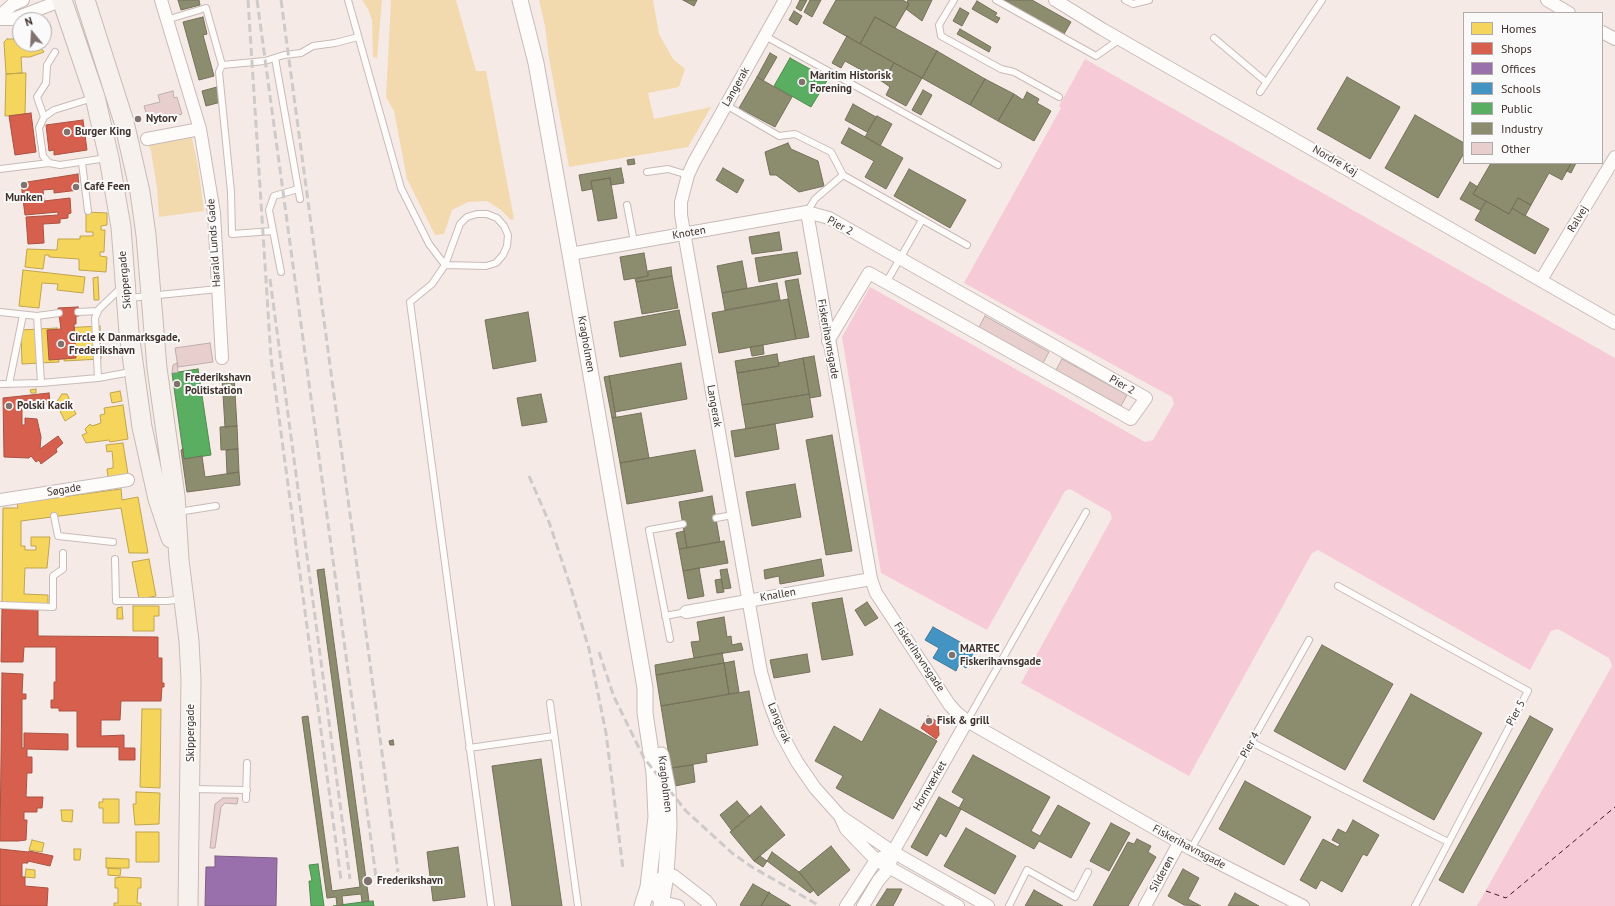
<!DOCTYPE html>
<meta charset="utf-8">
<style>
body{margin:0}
#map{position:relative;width:1615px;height:906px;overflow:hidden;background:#f6eae6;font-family:"PT Sans",sans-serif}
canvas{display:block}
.legend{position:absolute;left:1463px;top:12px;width:140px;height:152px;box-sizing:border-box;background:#fafafa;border:1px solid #b0aaa8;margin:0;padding:5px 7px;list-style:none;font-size:12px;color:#40322d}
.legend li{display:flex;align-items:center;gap:8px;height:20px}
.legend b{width:20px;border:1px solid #b0aaa8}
.north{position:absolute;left:12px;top:12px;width:40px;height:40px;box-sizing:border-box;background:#fafafa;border:1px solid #b0aaa8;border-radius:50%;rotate:342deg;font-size:11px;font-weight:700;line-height:16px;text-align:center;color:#40322d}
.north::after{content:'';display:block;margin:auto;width:14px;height:18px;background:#80726e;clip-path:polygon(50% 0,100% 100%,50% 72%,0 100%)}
</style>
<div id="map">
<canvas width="1615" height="906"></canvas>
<ul class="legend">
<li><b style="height:11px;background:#f6d55c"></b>Homes</li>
<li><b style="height:11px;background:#d6604d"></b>Shops</li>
<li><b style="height:11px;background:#9970ab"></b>Offices</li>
<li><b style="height:11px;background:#4393c3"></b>Schools</li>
<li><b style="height:11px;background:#5aae61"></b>Public</li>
<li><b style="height:11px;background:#8c8c6e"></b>Industry</li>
<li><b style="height:11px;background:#e8cfce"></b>Other</li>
</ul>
<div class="north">N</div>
</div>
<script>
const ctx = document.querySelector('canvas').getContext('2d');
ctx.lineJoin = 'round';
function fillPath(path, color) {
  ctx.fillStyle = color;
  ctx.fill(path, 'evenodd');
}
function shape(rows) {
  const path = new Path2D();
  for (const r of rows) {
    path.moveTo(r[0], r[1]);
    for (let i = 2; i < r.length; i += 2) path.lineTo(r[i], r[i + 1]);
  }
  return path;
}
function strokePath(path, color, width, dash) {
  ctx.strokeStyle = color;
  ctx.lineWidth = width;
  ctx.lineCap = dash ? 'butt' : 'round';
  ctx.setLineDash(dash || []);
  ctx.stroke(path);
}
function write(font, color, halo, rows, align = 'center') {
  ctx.font = font + ' "PT Sans",sans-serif';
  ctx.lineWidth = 4;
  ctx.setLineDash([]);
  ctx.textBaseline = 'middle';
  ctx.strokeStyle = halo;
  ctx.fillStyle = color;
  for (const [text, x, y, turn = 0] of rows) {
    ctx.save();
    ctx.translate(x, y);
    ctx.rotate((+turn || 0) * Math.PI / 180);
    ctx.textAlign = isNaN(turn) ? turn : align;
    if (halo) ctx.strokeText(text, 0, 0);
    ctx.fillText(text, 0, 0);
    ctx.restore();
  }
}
fillPath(shape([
 [362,0,382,0,377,58,373,57,372,20,368,9],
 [391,0,456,0,476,71,486,71,514,219,511,220,501,210,487,201,468,202,452,210,444,234,435,235,407,179,394,111,386,97],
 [539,0,653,0,659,34,673,59,685,69,679,87,648,93,654,119,711,107,688,147,569,167,549,58,545,26],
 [187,137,192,138,198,166,204,211,159,217,157,188,151,151,148,143]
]), '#f2d9ae');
fillPath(shape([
 [1085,59,1615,358,1615,906,1477,906,1612,666,1609,658,1558,629,1551,631,1530,670,1318,550,1312,553,1189,776,1021,683,1112,518,1110,512,1070,489,1065,491,987,630,881,573,842,337,870,287,1145,442,1153,440,1174,404,1172,397,964,283,1061,108,1059,106]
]), '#f7cad7');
const homes = shape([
 [7,39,20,39,20,44,38,44,44,52,30,57,21,57,22,73,6,74,4,42,7,39],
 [22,73,26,73,25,114,5,116,6,74,22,73],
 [86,212,107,213,107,225,101,226,101,230,105,230,104,252,100,252,100,256,107,257,106,272,79,270,79,259,49,257,49,255,45,255,43,269,25,267,27,249,57,250,58,239,80,239,80,236,93,236,93,232,86,232,86,212],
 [23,270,85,277,83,293,57,290,58,284,42,283,39,308,19,306,23,270],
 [98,277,99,300,94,300,93,278,98,277],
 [100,326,101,359,64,361,63,328,100,326],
 [57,328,59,362,22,364,21,330,57,328],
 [36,389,36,393,31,393,30,390,36,389],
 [120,391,122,401,112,403,110,393,120,391],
 [62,394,67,394,76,414,65,421,56,403,62,394],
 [123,405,128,439,110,442,109,440,86,443,82,435,87,433,85,429,90,424,92,426,101,423,100,415,105,414,104,408,123,405],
 [123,443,128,474,108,477,107,469,113,468,113,461,112,451,107,452,106,445,123,443],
 [121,489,122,500,138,497,148,553,129,553,121,508,21,521,21,546,25,546,25,550,36,550,36,546,31,546,31,537,50,537,47,568,25,568,24,594,48,595,48,604,2,604,3,508,18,508,17,503,121,489],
 [149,559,156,596,139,599,132,562,149,559],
 [133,606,159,606,159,616,154,616,154,631,133,631,133,606],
 [122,607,123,619,117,619,117,608,122,607],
 [142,709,161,709,160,788,140,787,142,709],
 [136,792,160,793,159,824,135,825,133,804,136,804,136,792],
 [103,799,119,799,119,823,103,823,103,808,99,808,99,802,103,802,103,799],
 [61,810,73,810,72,822,62,821,61,810],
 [136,832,159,832,159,862,136,862,136,832],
 [32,840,44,843,42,852,29,850,32,840],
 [74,849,81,849,80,860,74,860,74,849],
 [106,858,129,859,129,868,106,868,106,858],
 [108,868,121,869,120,876,108,875,108,868],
 [26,869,35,870,35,878,25,877,26,869],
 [122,877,141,878,141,888,138,888,137,903,141,903,141,906,114,906,114,903,118,903,118,888,115,888,115,878,122,877]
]);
fillPath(homes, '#f6d55c');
strokePath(homes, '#bfa44e', 1);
const shops = shape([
 [31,113,36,152,15,155,9,116,31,113],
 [83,120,87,150,54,155,54,150,49,151,46,125,83,120],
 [78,174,79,190,54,193,54,189,43,190,44,201,70,198,71,213,68,214,68,218,60,219,60,223,43,224,44,243,28,244,26,217,58,215,58,212,25,215,21,183,78,174],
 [78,307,79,316,76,316,76,324,74,324,76,358,49,360,47,330,61,329,58,308,78,307],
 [49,393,50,402,47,404,22,405,22,425,25,425,25,418,37,419,41,437,40,449,58,436,63,443,56,449,57,452,41,464,39,460,36,462,31,456,29,458,4,457,3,398,49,393],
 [2,609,38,609,38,636,158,637,158,658,162,658,162,683,164,683,164,687,162,687,161,701,121,701,120,720,101,720,101,736,124,735,124,748,135,748,135,760,119,760,119,747,77,747,77,711,59,711,59,708,51,708,51,700,54,700,54,682,56,682,56,647,24,647,23,662,1,662,2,609],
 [2,673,23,674,22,694,26,694,26,699,22,699,22,748,24,748,24,733,68,734,68,750,27,749,27,757,32,757,32,773,27,773,26,797,43,797,42,808,37,808,37,812,24,812,24,820,27,820,26,840,18,841,0,841,2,673],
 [928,716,938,722,939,735,936,739,921,728,928,716],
 [0,849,28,852,29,851,53,856,50,866,28,861,28,863,22,863,22,877,25,877,25,886,48,888,47,906,0,906,0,849]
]);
fillPath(shops, '#d6604d');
strokePath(shops, '#a95243', 1);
const offices = shape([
 [215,856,277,858,276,906,205,906,206,867,215,867,215,856]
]);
fillPath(offices, '#9970ab');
strokePath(offices, '#7e5d85', 1);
const schools = shape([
 [933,627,969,647,968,649,974,652,966,668,959,664,956,671,933,658,939,648,925,640,933,627]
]);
fillPath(schools, '#4393c3');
strokePath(schools, '#427696', 1);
const public = shape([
 [790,58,828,79,811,107,774,86,790,58],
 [198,369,211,455,184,459,172,373,198,369],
 [318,864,324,906,311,906,309,881,312,881,309,865,318,864],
 [373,901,374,906,333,906,362,902,373,901]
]);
fillPath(public, '#5aae61');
strokePath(public, '#528951', 1);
const industry = shape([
 [178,0,199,0,200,5,181,10,178,0],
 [683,0,697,0,694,6,683,0],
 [800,0,807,0,801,11,796,8,800,0],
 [810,0,821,0,812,17,804,12,810,0],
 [836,0,903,0,909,4,895,28,875,17,860,44,823,23,836,0],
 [908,0,932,0,922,21,906,9,909,4,907,2,908,0],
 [1003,0,1032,0,1071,22,1064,34,1003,0],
 [977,1,997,13,995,16,1000,18,997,23,972,9,977,1],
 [960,8,969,13,962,26,953,21,960,8],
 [794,11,802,16,797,25,789,20,794,11],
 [203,17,207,34,203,35,214,76,199,80,183,22,203,17],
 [875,17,937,51,922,78,860,44,875,17],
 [960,29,991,47,989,52,957,34,960,29],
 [847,36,894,63,883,82,845,61,841,68,832,63,847,36],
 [937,51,985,79,970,105,922,78,937,51],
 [770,53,777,57,763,81,757,77,770,53],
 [894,63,922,78,906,106,886,95,890,87,883,82,894,63],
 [757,77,792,97,775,127,739,108,757,77],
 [1347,77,1400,107,1370,159,1317,129,1347,77],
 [985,79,1014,94,998,121,970,105,985,79],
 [217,87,221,102,206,106,202,91,217,87],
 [923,90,932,95,921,115,912,110,923,90],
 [1027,92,1039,99,1037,103,1051,111,1034,141,998,121,1014,94,1023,100,1027,92],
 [853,104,876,117,867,132,845,120,853,104],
 [1415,115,1464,143,1464,153,1438,198,1385,168,1415,115],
 [877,116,892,124,880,146,865,137,877,116],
 [849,128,903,158,886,189,865,177,874,161,841,143,849,128],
 [788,143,791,149,818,161,824,186,799,192,776,175,770,175,765,152,788,143],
 [634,159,635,164,628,165,627,160,634,159],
 [1491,163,1571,163,1562,180,1549,173,1531,205,1518,198,1509,214,1473,194,1491,163],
 [1571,163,1576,163,1571,173,1567,171,1571,163],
 [621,168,624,183,611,185,610,178,591,181,592,189,582,191,579,175,621,168],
 [723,168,744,180,737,193,716,180,723,168],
 [909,169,966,200,950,228,894,196,909,169],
 [610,178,617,218,598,221,591,181,610,178],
 [1470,182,1478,187,1473,194,1486,201,1480,210,1460,199,1470,182],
 [1518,198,1531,205,1525,216,1512,208,1518,198],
 [1486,201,1509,214,1512,208,1549,229,1535,254,1475,220,1486,201],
 [779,232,782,250,752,254,749,237,779,232],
 [797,252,801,274,759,282,755,258,797,252],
 [644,253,648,276,624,280,620,257,644,253],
 [742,261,747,288,722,293,717,266,742,261],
 [671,267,672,276,636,282,635,279,648,276,648,271,671,267],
 [672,276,678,308,642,314,636,282,672,276],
 [798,279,809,337,796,339,785,281,798,279],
 [777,283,780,300,725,310,722,293,777,283],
 [788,299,796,339,719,353,712,313,788,299],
 [679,310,686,345,620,357,614,322,679,310],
 [528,312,536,361,493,369,485,320,528,312],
 [763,345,764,354,752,356,750,347,763,345],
 [777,354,779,366,737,373,735,361,777,354],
 [814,356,821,396,810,398,803,358,814,356],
 [803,358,809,394,742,405,737,373,779,366,778,363,803,358],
 [681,363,687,399,615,412,609,376,681,363],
 [609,376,616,417,612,418,604,377,609,376],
 [234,377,237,426,225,427,222,378,234,377],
 [541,394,547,422,522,426,517,398,541,394],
 [809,394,813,417,746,429,742,405,809,394],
 [641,413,649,458,620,463,612,418,641,413],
 [775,424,779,449,735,457,731,431,775,424],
 [237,426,238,449,221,450,220,427,237,426],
 [832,435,852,551,826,555,806,440,832,435],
 [183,449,184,459,202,456,205,477,239,472,240,485,187,492,181,450,183,449],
 [238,449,239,472,227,474,226,450,238,449],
 [695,450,703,491,627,504,620,463,695,450],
 [795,484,801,517,752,526,746,492,795,484],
 [712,496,720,542,687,548,679,502,712,496],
 [684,531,687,548,679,549,676,533,684,531],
 [724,541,728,563,683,571,679,549,724,541],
 [821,559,824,576,780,584,779,576,765,579,764,570,821,559],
 [699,568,704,596,688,599,683,571,699,568],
 [324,569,369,901,362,902,361,894,342,896,343,905,337,906,336,897,327,898,302,717,308,716,332,891,360,887,317,570,324,569],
 [727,569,731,588,723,589,720,570,727,569],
 [721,579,724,592,717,593,715,580,721,579],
 [842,598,853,655,822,660,812,603,842,598],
 [867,602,878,618,865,626,855,610,867,602],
 [724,617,727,637,731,636,732,645,741,643,743,650,694,658,691,642,700,641,697,622,724,617],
 [1322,645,1393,684,1345,770,1274,731,1322,645],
 [722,653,724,663,656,675,655,665,722,653],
 [807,654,810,672,774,678,770,660,807,654],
 [734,661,739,692,729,694,724,663,734,661],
 [724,663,729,694,661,706,656,675,724,663],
 [749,691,758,745,706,754,707,762,671,768,661,706,749,691],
 [1411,694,1482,733,1434,820,1363,781,1411,694],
 [880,709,937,741,893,819,836,788,843,776,815,761,834,726,862,742,880,709],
 [1530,716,1553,729,1463,893,1439,880,1530,716],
 [393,740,394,745,390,745,389,741,393,740],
 [973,755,1050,797,1031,831,1040,836,1058,805,1090,823,1071,858,1039,841,1034,849,959,808,964,799,952,792,973,755],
 [541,759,562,906,512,906,492,766,541,759],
 [693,765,695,782,675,786,672,768,693,765],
 [1245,781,1311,817,1284,865,1219,829,1245,781],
 [939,797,961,809,946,837,940,833,927,856,911,847,939,797],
 [737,801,750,816,732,831,720,815,737,801],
 [761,806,785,835,754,861,730,832,761,806],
 [1353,820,1379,835,1367,856,1363,854,1342,892,1321,880,1316,889,1300,880,1323,839,1338,847,1340,844,1332,840,1338,829,1346,833,1353,820],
 [1111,823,1130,833,1109,871,1090,861,1111,823],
 [966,828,1016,856,995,894,944,866,966,828],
 [1137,839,1151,846,1148,852,1156,857,1128,906,1093,906,1128,842,1134,844,1137,839],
 [831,846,850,870,818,896,799,872,831,846],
 [458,847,465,897,433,901,427,852,458,847],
 [772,852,799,872,814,890,810,893,767,861,772,852],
 [760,856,767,861,763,867,754,861,760,856],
 [1183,869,1199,878,1188,899,1201,906,1184,905,1168,896,1183,869],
 [753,884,769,893,761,906,742,906,740,905,753,884],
 [887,889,902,889,893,906,876,906,887,889],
 [1034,890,1063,906,1025,906,1034,890],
 [769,892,771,894,791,906,761,906,769,892],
 [1235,893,1259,906,1228,906,1235,893]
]);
fillPath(industry, '#8c8c6e');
strokePath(industry, '#75715a', 1);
strokePath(shape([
 [1486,891,1506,898,1615,807]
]), '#4b112b', 1, [5, 4]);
const building = shape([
 [173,91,174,98,177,97,182,114,149,123,144,106,160,102,158,95,173,91],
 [985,316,1049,352,1043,363,979,327,985,316],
 [210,343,213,362,178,367,175,348,210,343],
 [1062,359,1127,395,1121,406,1056,370,1062,359],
 [177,363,178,372,172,373,173,365,177,363],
 [223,798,238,798,237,804,225,803,221,807,215,848,210,848,215,804,223,798]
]);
fillPath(building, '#e8cfce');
strokePath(building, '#bcafad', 1);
const service = shape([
 [348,0,401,188,429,244,445,265],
 [954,0,939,25,941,36,1001,69,1014,72,1059,97],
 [996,0,1096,56,1120,39],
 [1125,0,1133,4,1149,0],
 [166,20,206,8,222,65,219,72,231,192,232,234,273,231],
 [765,36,998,165],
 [1214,38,1266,82],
 [275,58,300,199],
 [222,65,265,61,284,55,301,53,313,46,335,43,358,37],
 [1260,92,1322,0],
 [93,98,54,110,44,117,39,128,43,156,49,163,60,165,107,158],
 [726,105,779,136,795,134,831,152,843,175,967,245],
 [44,117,37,97,46,83,47,65,55,52],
 [82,163,88,211],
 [0,169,49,163],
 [647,172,668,169,688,175],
 [627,205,634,242],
 [807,212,815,199,843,175],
 [445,265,486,266,496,263,503,255,507,246,508,235,504,226,497,218,487,214,477,214,467,217,460,224,445,265,432,284,410,302,491,906],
 [281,272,269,210,274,196,298,189],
 [886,283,922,220],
 [122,287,99,309,95,318,98,378,131,372],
 [129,298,218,289],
 [0,312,37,316,41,383,0,384],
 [78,312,98,311],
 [37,316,59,313],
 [41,383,98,378],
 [9,384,23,315],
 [178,512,216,506],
 [54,516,58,536,113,542],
 [716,518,733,515],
 [115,559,116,601,167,601,183,599],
 [1338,586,1528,691,1415,906],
 [0,605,53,607,53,576,63,569,63,553],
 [665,616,686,612],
 [670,639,649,530,683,524],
 [550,703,578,906],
 [967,721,1086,512],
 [1251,742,1448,842],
 [469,748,554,736],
 [192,789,247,790],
 [246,799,247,763],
 [1191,849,1309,640],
 [1009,906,1027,870,1075,897,1088,872]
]);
const minor = shape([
 [161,0,200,129,214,213,222,358],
 [785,0,694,162,688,175,681,202,681,215,761,672,770,704,780,731,797,762,815,788,840,816,893,852,988,906],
 [1055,0,1102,29,1615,323],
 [1547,0,1569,13],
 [0,16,12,5,23,0],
 [0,19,13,19,63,0],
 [1602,32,1615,39],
 [147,139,200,129],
 [807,212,871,579,876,593,949,704,957,713,967,721,1191,849,1303,906],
 [570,254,807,212,829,218,1146,398,1131,419,869,273,828,341],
 [1541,280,1615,157],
 [0,500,128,480],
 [686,612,871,579],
 [840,816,846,829,876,860,958,906],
 [678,906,662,902,648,887,666,875,674,876,706,901,710,906],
 [846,906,876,860,883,857],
 [863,906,878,881,889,868,893,852,967,721],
 [1145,906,1179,843]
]);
const tertiary = shape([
 [520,0,536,63,570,254,645,688,645,713,654,773,656,817,648,887,642,906],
 [661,906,666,875,669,826,668,790,661,755]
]);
const primary = shape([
 [62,0,95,97,109,158,121,227,129,333,142,427,158,499,171,538],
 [85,0,124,122,140,192,146,235,157,368,175,496,179,560,189,641,191,680,188,906]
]);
strokePath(service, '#c7bbb7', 8);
strokePath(minor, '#c7bbb7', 14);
strokePath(tertiary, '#c7bbb7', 17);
strokePath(primary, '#c8bbb4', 21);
strokePath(service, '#fefcfb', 6);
strokePath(minor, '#fefcfb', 12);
strokePath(tertiary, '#fefcfb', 15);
strokePath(primary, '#f6f1ed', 19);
strokePath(shape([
 [248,0,271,358,341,880],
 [257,0,376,877],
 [281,0,398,872],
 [270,279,350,879],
 [529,476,549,522,570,585,589,649,606,733,623,869],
 [599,652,614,697,644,758,686,811,732,853,752,867,820,906]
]), '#cdcac9', 3, [8, 4]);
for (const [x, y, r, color] of [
 [802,82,4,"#80726e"],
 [138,119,4,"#80726e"],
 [67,132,4,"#80726e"],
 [24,185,4,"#80726e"],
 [76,187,4,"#80726e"],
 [61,344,4,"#80726e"],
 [177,384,4,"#80726e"],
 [9,406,4,"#80726e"],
 [952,655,4,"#80726e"],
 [929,721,4,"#80726e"],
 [368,881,5,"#80726e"]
]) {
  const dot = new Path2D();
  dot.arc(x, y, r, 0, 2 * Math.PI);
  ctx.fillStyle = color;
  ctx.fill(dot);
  strokePath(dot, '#fafafa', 1.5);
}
write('bold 11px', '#40322d', '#fafafa', [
 ["Maritim Historisk",810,76],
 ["Forening",810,89],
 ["Nytorv",146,119],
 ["Burger King",75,132],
 ["Café Feen",84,187],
 ["Munken",24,198,"center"],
 ["Circle K Danmarksgade,",69,338],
 ["Frederikshavn",69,351],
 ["Frederikshavn",185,378],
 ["Politistation",185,391],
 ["Polski Kacik",17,406],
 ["MARTEC",960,649],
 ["Fiskerihavnsgade",960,662],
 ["Fisk & grill",937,721],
 ["Frederikshavn",377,881]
], 'left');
write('11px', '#40322d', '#fafafa', [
 ["Langerak",736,87,-60],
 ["Nordre Kaj",1335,161,30],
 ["Ralvej",1578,219,-59],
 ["Pier 2",840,226,28],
 ["Knoten",689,233,-10],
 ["Harald Lunds Gade",214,243,-94],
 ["Skippergade",125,280,-95],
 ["Fiskerihavnsgade",828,339,80],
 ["Kragholmen",586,344,80],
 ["Pier 2",1122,385,30],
 ["Langerak",714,406,80],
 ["Søgade",64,490,-9],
 ["Knallen",778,595,-10],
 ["Fiskerihavnsgade",919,657,56],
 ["Pier 5",1516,713,-62],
 ["Langerak",779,723,67],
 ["Skippergade",191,733,-90],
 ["Pier 4",1250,745,-61],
 ["Kragholmen",665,784,83],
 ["Hornværket",930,786,-60],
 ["Fiskerihavnsgade",1189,847,28],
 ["Silderøn",1162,874,-62]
]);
</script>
